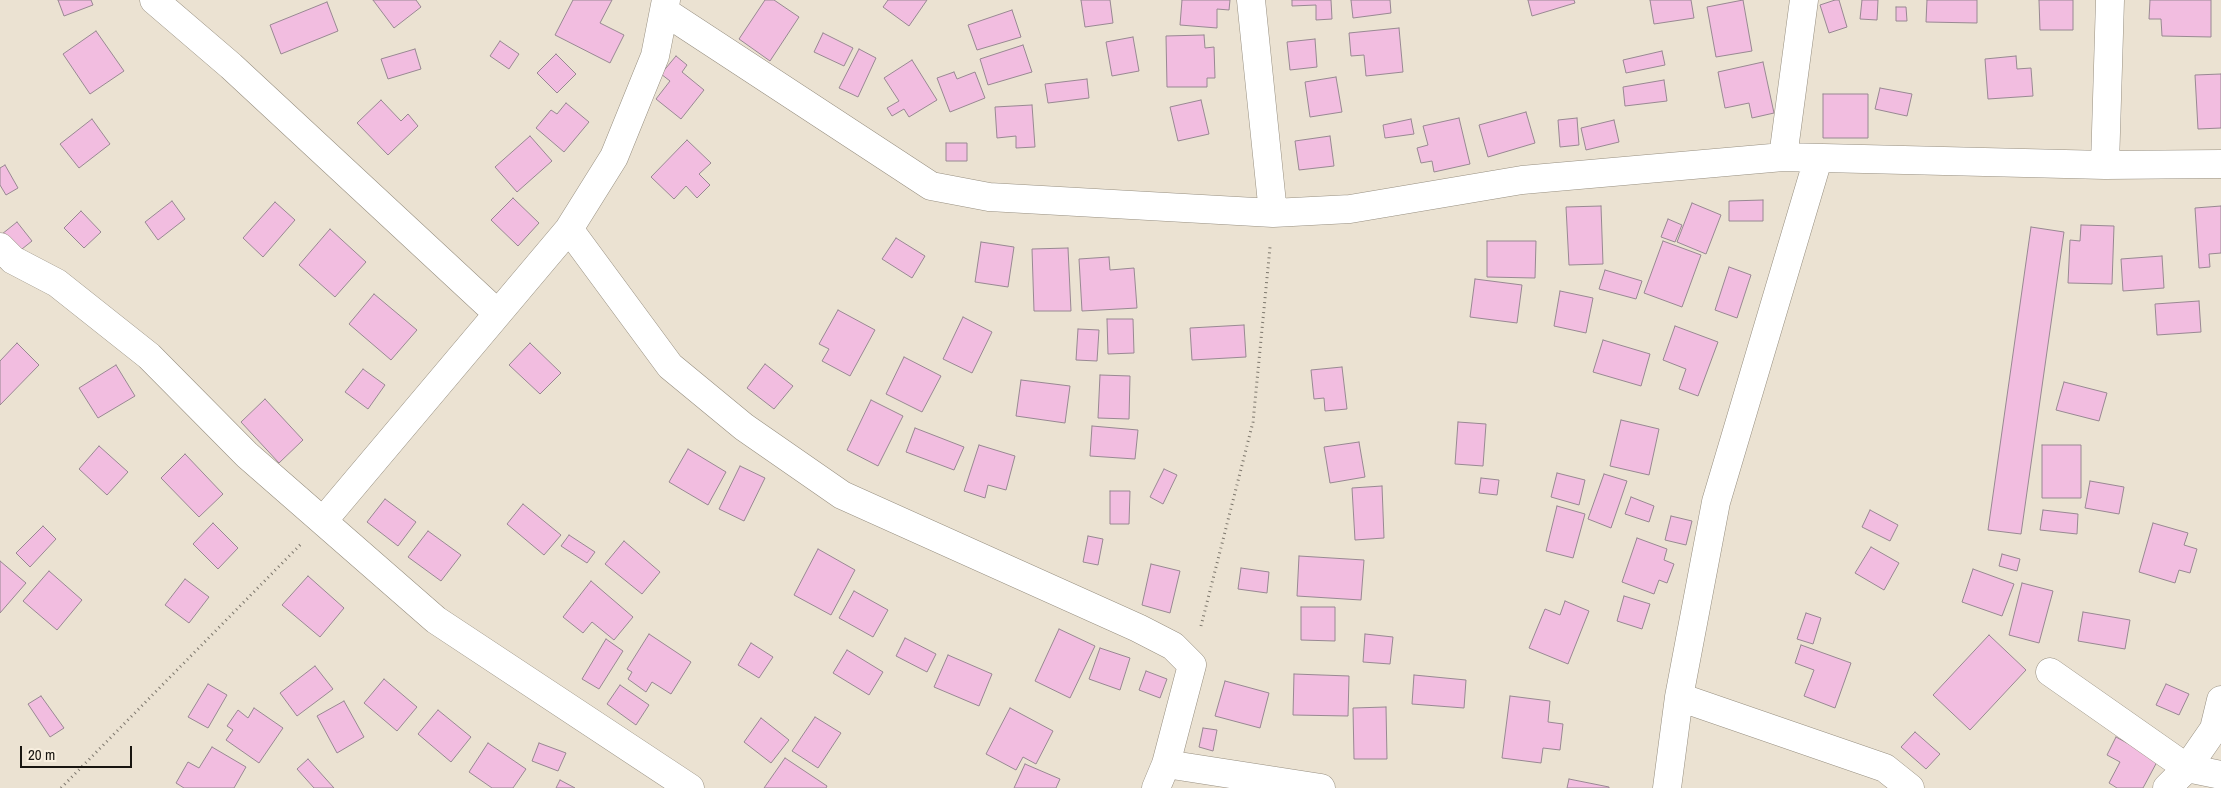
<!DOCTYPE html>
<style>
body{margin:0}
#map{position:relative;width:2221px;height:788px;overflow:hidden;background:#ebe2d2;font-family:"Archivo Narrow",sans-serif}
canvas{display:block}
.scale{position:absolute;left:20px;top:746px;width:112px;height:22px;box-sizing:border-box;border:2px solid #181510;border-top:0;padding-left:6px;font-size:15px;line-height:18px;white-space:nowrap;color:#181510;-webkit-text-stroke:4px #f8efdf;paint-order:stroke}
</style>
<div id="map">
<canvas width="2221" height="788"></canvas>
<div class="scale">20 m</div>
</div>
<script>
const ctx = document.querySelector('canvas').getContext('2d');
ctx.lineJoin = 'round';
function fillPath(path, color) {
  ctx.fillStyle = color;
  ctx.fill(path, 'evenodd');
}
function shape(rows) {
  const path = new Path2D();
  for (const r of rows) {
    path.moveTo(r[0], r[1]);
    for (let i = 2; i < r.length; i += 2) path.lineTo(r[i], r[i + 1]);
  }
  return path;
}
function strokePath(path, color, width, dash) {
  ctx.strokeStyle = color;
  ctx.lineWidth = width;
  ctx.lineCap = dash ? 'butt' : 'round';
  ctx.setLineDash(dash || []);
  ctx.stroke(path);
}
const building = shape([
 [58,0,91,0,93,5,64,16,58,0],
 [373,0,416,0,421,7,394,28,373,0],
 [573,0,612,0,600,23,624,35,610,63,555,35,573,0],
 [765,0,774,0,799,17,770,61,739,39,765,0],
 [888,0,927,0,909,26,883,7,888,0],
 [1081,0,1110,0,1113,23,1085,27,1081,0],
 [1182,0,1230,0,1229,10,1217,9,1217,28,1180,25,1182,0],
 [1292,0,1331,0,1332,19,1316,20,1316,5,1292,6,1292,0],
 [1351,0,1390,0,1391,13,1353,18,1351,0],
 [1528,0,1574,0,1575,3,1532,16,1528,0],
 [1650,0,1691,0,1694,18,1654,24,1650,0],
 [1743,0,1752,51,1716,57,1707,7,1743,0],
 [1835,0,1839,0,1847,27,1829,33,1820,5,1835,0],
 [1862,0,1878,0,1877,20,1860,19,1862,0],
 [1927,0,1977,0,1977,23,1926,22,1927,0],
 [2039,0,2073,0,2073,30,2040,30,2039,0],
 [2150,0,2211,0,2211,37,2162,36,2161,19,2149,19,2150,0],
 [327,2,338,31,281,54,270,25,327,2],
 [1896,7,1906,7,1907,21,1896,21,1896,7],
 [1012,10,1021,37,977,50,968,25,1012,10],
 [1399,28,1403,72,1366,76,1364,55,1351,56,1349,33,1399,28],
 [96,31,124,71,90,94,63,54,96,31],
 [823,33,853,48,844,66,814,52,823,33],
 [1204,35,1205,48,1214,47,1215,78,1207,78,1207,87,1167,87,1166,36,1204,35],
 [1133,37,1139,71,1112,76,1106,42,1133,37],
 [1315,39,1317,67,1290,70,1287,42,1315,39],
 [500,41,519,54,509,69,490,56,500,41],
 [1023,45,1032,72,988,85,980,59,1023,45],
 [415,49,421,69,388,79,381,59,415,49],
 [859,49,876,58,858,97,839,88,859,49],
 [1662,51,1665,65,1626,73,1623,60,1662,51],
 [556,54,576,74,557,93,537,73,556,54],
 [676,56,687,65,682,72,704,90,681,119,656,99,670,81,661,74,676,56],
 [2016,56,2017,69,2031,68,2033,96,1988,99,1985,59,2016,56],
 [912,60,937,100,909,117,904,109,892,116,887,108,899,101,884,78,912,60],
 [1763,62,1774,113,1752,118,1749,103,1725,108,1718,72,1763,62],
 [954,72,957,79,975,72,985,98,950,112,937,78,954,72],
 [2221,74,2221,128,2198,129,2195,75,2221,74],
 [1336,77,1342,112,1310,117,1305,82,1336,77],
 [1087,79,1089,98,1048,103,1045,84,1087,79],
 [1664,80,1667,101,1625,106,1623,87,1664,80],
 [1880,88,1912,94,1907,116,1875,109,1880,88],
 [1823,94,1868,94,1868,138,1823,138,1823,94],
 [381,100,401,121,408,114,418,126,388,155,357,123,381,100],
 [1201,100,1209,134,1178,141,1170,107,1201,100],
 [566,103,589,122,564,152,536,128,551,110,557,114,566,103],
 [1032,105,1035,147,1016,148,1016,136,997,138,995,107,1032,105],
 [1526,112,1535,143,1488,157,1479,125,1526,112],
 [1459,118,1470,164,1434,172,1432,161,1421,163,1417,148,1428,145,1423,126,1459,118],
 [1577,118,1579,145,1560,147,1558,120,1577,118],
 [92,119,110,144,79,168,60,144,92,119],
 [1411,119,1414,134,1385,138,1383,125,1411,119],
 [1614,120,1619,142,1586,150,1581,128,1614,120],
 [530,136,552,161,517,192,495,167,530,136],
 [1330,136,1334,166,1299,170,1295,141,1330,136],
 [687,140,711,163,699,174,710,185,697,198,686,186,674,199,651,177,687,140],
 [946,143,967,143,967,161,946,161,946,143],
 [5,165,18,188,6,195,0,185,0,168,5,165],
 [513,198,539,223,518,246,491,220,513,198],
 [1763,200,1763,221,1729,221,1729,201,1763,200],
 [172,201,185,219,158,240,145,222,172,201],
 [275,202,295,220,263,257,243,238,275,202],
 [1692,203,1721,215,1706,254,1677,242,1692,203],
 [1601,206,1603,264,1569,265,1566,207,1601,206],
 [2221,206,2221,253,2209,254,2210,267,2199,268,2195,208,2221,206],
 [81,211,101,232,84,248,64,228,81,211],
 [1668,219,1682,225,1675,242,1661,237,1668,219],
 [17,222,32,241,17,253,2,234,17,222],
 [2081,225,2114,226,2112,284,2068,283,2070,240,2080,241,2081,225],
 [2031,227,2064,232,2021,534,1988,530,2031,227],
 [330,229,366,262,335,297,299,265,330,229],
 [896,238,925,256,912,278,882,259,896,238],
 [1487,241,1536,241,1535,278,1487,277,1487,241],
 [1663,241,1701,255,1682,307,1644,293,1663,241],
 [981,242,1014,247,1008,287,975,282,981,242],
 [1068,248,1071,311,1034,311,1032,249,1068,248],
 [2162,256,2164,288,2123,291,2121,259,2162,256],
 [1109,257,1110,270,1134,268,1137,308,1082,311,1079,259,1109,257],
 [1729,267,1751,275,1737,318,1715,310,1729,267],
 [1605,270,1642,281,1636,299,1599,289,1605,270],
 [1475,279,1522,285,1517,323,1470,317,1475,279],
 [1560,291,1593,298,1586,333,1554,326,1560,291],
 [374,294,417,330,391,360,349,324,374,294],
 [2199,301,2201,332,2157,335,2155,304,2199,301],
 [838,310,875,330,850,376,822,361,829,349,819,344,838,310],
 [963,317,992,332,972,373,943,359,963,317],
 [1107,319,1133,319,1134,353,1108,354,1107,319],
 [1244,325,1246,357,1192,360,1190,328,1244,325],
 [1675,326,1718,342,1698,396,1679,389,1686,369,1663,360,1675,326],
 [1078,329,1099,330,1097,361,1076,360,1078,329],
 [1603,340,1650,354,1641,386,1593,372,1603,340],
 [17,343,39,365,0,405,0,361,17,343],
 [530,343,561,373,540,394,509,365,530,343],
 [904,357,941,376,922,412,886,394,904,357],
 [765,364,793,386,774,409,747,388,765,364],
 [116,365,135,396,98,418,79,388,116,365],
 [1342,367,1347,409,1325,411,1324,398,1314,399,1311,370,1342,367],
 [363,369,385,385,368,409,345,392,363,369],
 [1100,375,1130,376,1129,419,1098,418,1100,375],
 [1021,380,1070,386,1065,423,1016,416,1021,380],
 [2064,382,2107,393,2099,421,2056,410,2064,382],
 [265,399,303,440,279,463,241,422,265,399],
 [871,400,903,416,878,466,847,450,871,400],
 [1621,420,1659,429,1649,475,1610,466,1621,420],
 [1458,422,1486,424,1483,466,1455,464,1458,422],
 [1092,426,1138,430,1135,459,1090,456,1092,426],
 [915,428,964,447,954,470,906,452,915,428],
 [1359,442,1365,477,1330,483,1324,447,1359,442],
 [979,445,1015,456,1006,490,988,485,985,498,964,491,979,445],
 [2042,445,2081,445,2081,498,2042,498,2042,445],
 [99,446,128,472,107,495,79,469,99,446],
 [688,449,726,472,708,505,669,482,688,449],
 [185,454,223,494,199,517,161,478,185,454],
 [740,466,765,478,744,521,719,509,740,466],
 [1164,469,1177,475,1163,504,1150,497,1164,469],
 [1557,473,1585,480,1579,505,1551,497,1557,473],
 [1604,474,1627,481,1611,528,1588,519,1604,474],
 [1481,478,1499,480,1497,495,1479,493,1481,478],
 [2090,481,2124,487,2119,514,2085,508,2090,481],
 [1382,486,1384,538,1355,540,1352,488,1382,486],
 [1110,491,1130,491,1129,524,1110,524,1110,491],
 [1631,497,1654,506,1649,522,1625,514,1631,497],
 [385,499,416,522,398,546,367,522,385,499],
 [523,504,561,535,544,555,507,524,523,504],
 [1557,506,1585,514,1573,558,1546,551,1557,506],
 [1870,510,1898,525,1890,541,1862,527,1870,510],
 [2043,510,2078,514,2077,534,2040,530,2043,510],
 [1671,516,1692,521,1686,545,1665,540,1671,516],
 [213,523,238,548,218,569,193,544,213,523],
 [2153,523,2188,533,2184,545,2197,549,2190,573,2179,570,2175,583,2139,572,2153,523],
 [43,526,56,539,30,567,16,553,43,526],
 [428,531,461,555,441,581,408,557,428,531],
 [569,535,595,552,587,563,561,546,569,535],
 [1088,536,1103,539,1098,565,1083,562,1088,536],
 [1637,538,1667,549,1664,560,1674,564,1667,583,1659,580,1654,594,1622,582,1637,538],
 [624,541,660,572,642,594,605,564,624,541],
 [1871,547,1899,563,1884,590,1855,573,1871,547],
 [818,549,855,570,831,615,794,595,818,549],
 [2002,554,2020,559,2017,571,1999,566,2002,554],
 [1299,556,1364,560,1361,600,1297,596,1299,556],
 [0,561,26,583,0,613,0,561],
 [1151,564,1180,571,1170,613,1142,605,1151,564],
 [1241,568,1269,572,1267,593,1238,589,1241,568],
 [1973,569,2014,584,2002,616,1962,602,1973,569],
 [49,571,82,600,57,630,23,601,49,571],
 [308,576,344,608,320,637,282,605,308,576],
 [185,579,209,597,189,623,165,605,185,579],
 [591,581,633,617,614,640,592,622,583,633,563,617,591,581],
 [2022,583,2053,591,2039,643,2009,635,2022,583],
 [854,591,888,610,873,637,839,618,854,591],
 [1624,596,1650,604,1642,629,1617,621,1624,596],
 [1565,601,1589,611,1568,664,1529,648,1545,609,1560,615,1565,601],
 [1301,607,1335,607,1335,641,1301,640,1301,607],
 [2083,612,2130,620,2125,649,2078,641,2083,612],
 [1806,613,1821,618,1813,644,1797,639,1806,613],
 [1059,629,1095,646,1070,698,1035,681,1059,629],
 [649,634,691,662,671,694,652,682,646,692,628,679,632,672,627,669,649,634],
 [1365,634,1393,637,1390,664,1363,662,1365,634],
 [1989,635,2026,670,1970,730,1933,695,1989,635],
 [905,638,936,654,927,672,896,656,905,638],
 [606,639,623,651,599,689,582,679,606,639],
 [751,643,773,657,759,678,738,665,751,643],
 [1801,645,1851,663,1835,708,1804,696,1814,670,1795,663,1801,645],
 [1100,648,1130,658,1120,690,1089,679,1100,648],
 [847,650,883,672,869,695,833,673,847,650],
 [948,655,992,674,979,706,934,687,948,655],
 [315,666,333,689,297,716,280,693,315,666],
 [1146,671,1167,679,1160,698,1139,690,1146,671],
 [1294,674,1349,676,1348,716,1293,715,1294,674],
 [1414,675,1466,680,1464,708,1412,704,1414,675],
 [384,679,417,707,397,731,364,703,384,679],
 [1225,681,1269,693,1260,728,1215,716,1225,681],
 [208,684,227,695,208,728,188,717,208,684],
 [2166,684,2189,694,2179,715,2156,705,2166,684],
 [620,685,649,705,636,725,607,704,620,685],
 [41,696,64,728,50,737,28,704,41,696],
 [1510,696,1550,701,1548,722,1563,724,1560,750,1543,748,1541,763,1502,758,1510,696],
 [344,701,364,737,337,753,317,716,344,701],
 [1386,707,1387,759,1354,759,1353,708,1386,707],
 [254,708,283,728,259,763,226,740,233,730,227,726,238,710,248,718,254,708],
 [1010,708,1053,731,1036,764,1023,757,1016,770,986,754,1010,708],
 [438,710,471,737,451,762,418,734,438,710],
 [815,717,841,733,818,768,792,751,815,717],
 [761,718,789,740,771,763,744,742,761,718],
 [1203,728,1217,730,1213,751,1199,747,1203,728],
 [1915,732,1940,754,1926,769,1901,747,1915,732],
 [2116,737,2158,760,2143,788,2117,788,2109,783,2120,762,2107,755,2116,737],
 [488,743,526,769,513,788,492,788,469,772,488,743],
 [539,743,566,753,558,771,532,761,539,743],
 [212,747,246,767,234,788,184,788,176,783,188,762,199,768,212,747],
 [785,758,827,786,826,788,764,788,785,758],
 [308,759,334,788,314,788,297,769,308,759],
 [1025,764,1060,779,1056,788,1014,788,1025,764],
 [1569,779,1609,787,1609,788,1567,788,1569,779],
 [560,780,575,788,556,788,560,780]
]);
fillPath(building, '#f2bde0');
strokePath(building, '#988892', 1);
const minor = shape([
 [154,0,231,66,497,313],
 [666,0,655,56,614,157,569,229,670,366,744,427,842,495,1138,628,1173,646,1192,665,1166,764],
 [1251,0,1273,213],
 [664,11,931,186,989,197,1273,213,1350,209,1522,180,1783,157,2105,165,2221,164],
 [1783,157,1804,0],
 [2105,165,2110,0],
 [0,247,13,260,57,283,149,356,247,455,436,620,690,788],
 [323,521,569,229],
 [2050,672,2187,768,2221,775],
 [1679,697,1885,768,1910,788],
 [1156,788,1166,764,1321,788],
 [1667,788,1679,697,1716,502,1818,159],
 [2167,788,2187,768,2214,729,2221,700]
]);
strokePath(minor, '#978f80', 29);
strokePath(shape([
 [1201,626,1253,422,1270,247],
 [61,788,301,544]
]), '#7c766c', 3, [1, 4]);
strokePath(minor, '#fff', 28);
</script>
